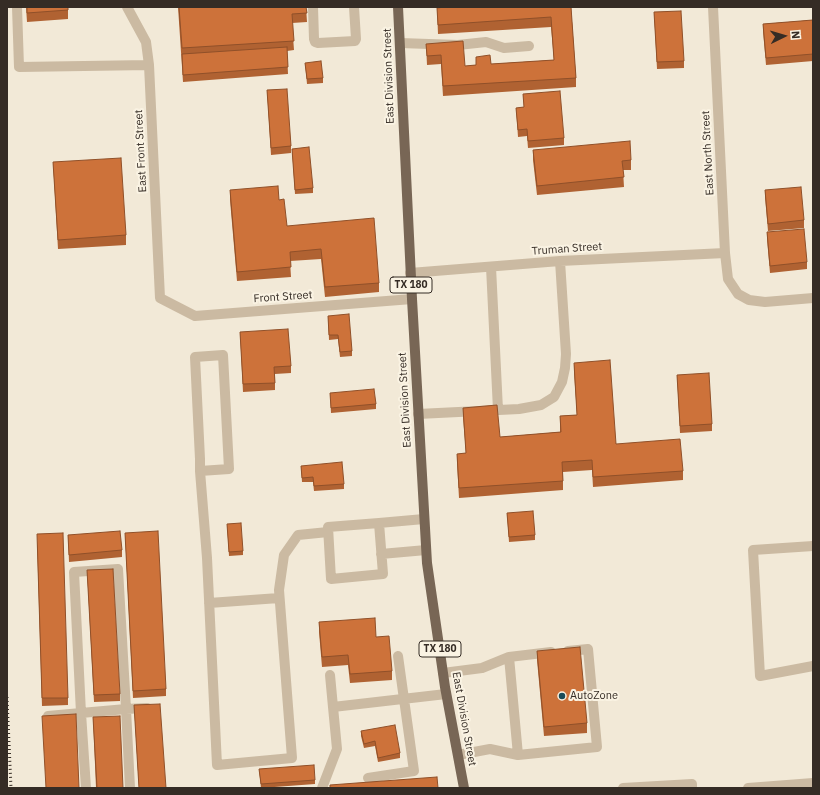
<!DOCTYPE html>
<style>
body{margin:0}
#map{position:relative;width:820px;height:795px;overflow:hidden;background:#f2e9d7;font-family:"IBM Plex Sans",sans-serif}
canvas{display:block}
.frame{position:absolute;inset:0;border:8px solid #352c25;pointer-events:none}
.north{position:absolute;left:764px;top:16px;width:40px;height:40px;-webkit-text-stroke:3px #faf3e3;paint-order:stroke;rotate:85deg;font-size:11px;font-weight:700;line-height:16px;text-align:center;color:#352c25}
.north::after{content:'';display:block;margin:auto;width:14px;height:18px;background:#352c25;clip-path:polygon(50% 0,100% 100%,50% 72%,0 100%)}
</style>
<div id="map">
<canvas width="820" height="795"></canvas>
<div class="frame"></div>
<div class="north">N</div>
</div>
<script>
const ctx = document.querySelector('canvas').getContext('2d');
ctx.lineJoin = 'round';
function shape(rows) {
  const path = new Path2D();
  for (const r of rows) {
    path.moveTo(r[0], r[1]);
    for (let i = 2; i < r.length; i += 2) path.lineTo(r[i], r[i + 1]);
  }
  return path;
}
function strokePath(path, color, width, dash) {
  ctx.strokeStyle = color;
  ctx.lineWidth = width;
  ctx.lineCap = dash ? 'butt' : 'round';
  ctx.setLineDash(dash || []);
  ctx.stroke(path);
}
function fillPath(path, color) {
  ctx.fillStyle = color;
  ctx.fill(path, 'evenodd');
}
function write(font, color, halo, rows, align = 'center') {
  ctx.font = font + ' "IBM Plex Sans",sans-serif';
  ctx.lineWidth = 4;
  ctx.setLineDash([]);
  ctx.textBaseline = 'middle';
  ctx.strokeStyle = halo;
  ctx.fillStyle = color;
  for (const [text, x, y, turn = 0] of rows) {
    ctx.save();
    ctx.translate(x, y);
    ctx.rotate((+turn || 0) * Math.PI / 180);
    ctx.textAlign = isNaN(turn) ? turn : align;
    if (halo) ctx.strokeText(text, 0, 0);
    ctx.fillText(text, 0, 0);
    ctx.restore();
  }
}
strokePath(shape([
 [17,7,19,67,149,65],
 [127,7,146,42,149,65,160,298,195,316,412,299],
 [313,7,314,39,315,42,318,43,355,41,356,39,354,7],
 [713,7,725,253,728,279,738,294,749,300,765,302,813,298],
 [400,43,458,45,486,42,504,48,529,46],
 [491,267,498,410],
 [410,273,560,261,725,253],
 [418,414,519,409,541,405,554,397,562,382,565,368,566,354,560,261],
 [200,471,229,469,223,355,195,357,200,459,200,471,207,558,217,765,292,758,279,590,284,555,298,535,328,532],
 [379,523,383,574,331,579,328,527,379,523,424,519],
 [813,546,753,550,760,676,813,666],
 [381,554,426,550],
 [209,603,279,598],
 [509,657,551,652],
 [443,673,482,668,509,657,518,755,490,749,458,755],
 [330,675,333,707,446,694],
 [48,716,81,713,74,572,118,569,126,709,147,708],
 [518,755,597,747,588,649,568,651],
 [368,778,414,771,398,656],
 [86,788,81,713,126,709,130,788],
 [322,788,337,749,333,707],
 [623,788,692,784,692,788],
 [748,788,813,783]
]), '#cbbaa2', 10);
strokePath(shape([
 [398,7,412,299,427,563,445,687,464,788]
]), '#786655', 10);
strokePath(shape([
 [7,697,11,788]
]), '#352c25', 3, [1, 3]);
fillPath(shape([
 [26,7,68,7,68,19,27,22],
 [178,7,306,7,307,22,292,23,294,50,287,51,288,74,183,82],
 [439,7,571,7,576,78,576,87,443,96,441,64,427,65,426,44,465,66,476,65,476,57,491,64,554,60,551,27,438,34,437,8,439,8],
 [654,12,684,61,684,68,657,69],
 [813,20,813,61,766,65,763,31,763,24],
 [305,63,323,78,323,83,307,84],
 [267,90,291,146,291,153,271,155],
 [523,94,564,138,564,145,528,148,527,136,518,137,516,108,524,107],
 [292,149,313,188,313,193,295,194],
 [533,150,631,160,631,170,623,170,624,187,537,195,533,160],
 [53,162,126,235,126,245,58,249],
 [230,190,279,200,287,226,379,283,379,292,325,297,321,259,290,261,291,277,237,281,230,200],
 [765,190,804,220,804,228,768,231,765,197],
 [767,232,807,262,807,269,770,273,767,239],
 [328,316,352,351,352,356,340,357,338,339,329,340],
 [240,332,291,366,291,373,275,374,275,390,243,392],
 [574,363,616,444,683,471,683,480,593,487,592,470,563,472,563,490,459,498,457,463,457,454,466,453,463,417,463,408,500,437,560,432,560,416,577,415,574,372],
 [677,375,712,424,712,431,680,433],
 [330,393,376,404,376,409,331,413],
 [301,466,344,484,344,489,314,491,313,482,302,482],
 [507,513,535,535,535,540,509,542],
 [227,524,243,551,243,555,229,556],
 [125,533,166,689,166,696,133,698],
 [68,535,122,550,122,557,69,562],
 [37,541,68,698,68,705,42,706],
 [87,570,120,694,120,701,94,702],
 [319,622,376,637,392,671,392,680,350,683,348,665,322,667,319,632],
 [537,651,587,723,587,733,544,736,537,660],
 [134,705,166,788,139,788],
 [93,717,123,788,96,788],
 [361,731,400,753,400,758,378,762,375,746,364,748,361,736],
 [259,769,315,780,315,784,261,788]
]), '#b06232');
const building = shape([
 [27,7,68,7,68,10,27,13,27,7],
 [179,7,306,7,307,13,292,14,294,41,182,48,179,7],
 [445,7,571,7,576,78,443,86,441,55,427,56,426,44,463,41,465,66,476,65,476,57,490,55,491,64,554,60,551,17,438,25,437,8,445,7],
 [681,11,684,61,657,62,654,12,681,11],
 [813,20,813,54,766,58,763,24,813,20],
 [287,47,288,67,183,75,182,54,287,47],
 [321,61,323,78,307,79,305,63,321,61],
 [287,89,291,146,271,148,267,90,287,89],
 [560,91,564,138,528,141,527,129,518,130,516,108,524,107,523,94,560,91],
 [630,141,631,160,622,161,624,177,537,186,533,150,630,141],
 [309,147,313,188,295,190,292,149,309,147],
 [121,158,126,235,58,240,53,162,121,158],
 [278,186,279,200,284,199,287,226,374,218,379,283,325,287,321,249,290,252,291,267,237,272,230,190,278,186],
 [801,187,804,220,768,224,765,190,801,187],
 [804,229,807,262,770,266,767,232,804,229],
 [349,314,352,351,340,352,338,335,329,335,328,316,349,314],
 [288,329,291,366,274,367,275,383,243,384,240,332,288,329],
 [610,360,616,444,680,439,683,471,593,477,592,460,562,462,563,481,459,488,457,454,466,453,463,408,497,405,500,437,561,432,560,416,577,415,574,363,610,360],
 [709,373,712,424,680,426,677,375,709,373],
 [374,389,376,404,331,408,330,393,374,389],
 [342,462,344,484,314,486,313,477,302,478,301,466,342,462],
 [533,511,535,535,509,537,507,513,533,511],
 [241,523,243,551,229,552,227,524,241,523],
 [120,531,122,550,69,555,68,535,120,531],
 [158,531,166,689,133,691,125,533,158,531],
 [63,533,68,698,42,698,37,534,63,533],
 [113,569,120,694,94,695,87,570,113,569],
 [375,618,376,637,389,636,392,671,350,674,348,655,322,657,319,622,375,618],
 [580,647,587,723,544,727,537,651,580,647],
 [160,704,166,788,139,788,134,705,160,704],
 [76,714,79,788,46,788,42,716,76,714],
 [120,716,123,788,97,788,93,717,120,716],
 [395,725,400,753,378,758,375,741,364,744,361,731,395,725],
 [314,765,315,780,261,784,259,769,314,765],
 [437,777,438,788,330,788,330,785,437,777]
]);
fillPath(building, '#cd723a');
strokePath(building, '#905029', 1);
for (const [x, y, r, color] of [
 [562,696,4,"#194b58"]
]) {
  const dot = new Path2D();
  dot.arc(x, y, r, 0, 2 * Math.PI);
  ctx.fillStyle = color;
  ctx.fill(dot);
  strokePath(dot, '#faf3e3', 1.5);
}
for (const [x, y, w] of [
 [411,285,42],
 [440,649,42]
]) {
  const box = new Path2D();
  box.roundRect(x - w / 2, y - 8, w, 16, 3);
  ctx.fillStyle = '#faf3e3';
  ctx.fill(box);
  strokePath(box, '#352c25', 1);
}
write('bold 10px', '#352c25', null, [
 ["TX 180",411,285],
 ["TX 180",440,649]
]);
write('11px', '#352c25', '#faf3e3', [
 ["East Division Street",389,76,-92],
 ["East Front Street",141,151,-93],
 ["East North Street",708,153,-93],
 ["Truman Street",567,249,-4],
 ["Front Street",283,297,-4],
 ["East Division Street",405,400,-93],
 ["East Division Street",464,719,80]
]);
write('11px', '#352c25', '#faf3e3', [
 ["AutoZone",570,696]
], 'left');
</script>
